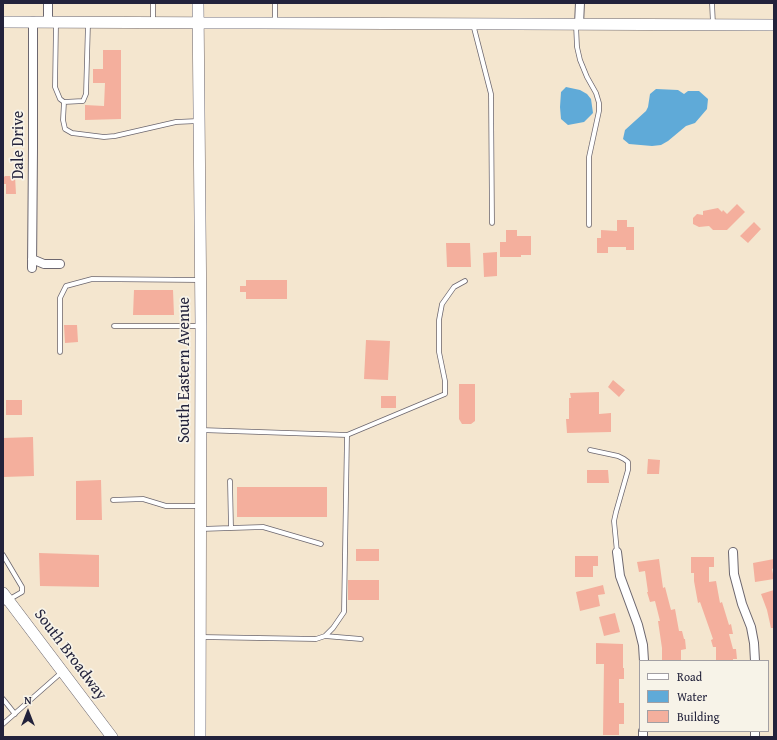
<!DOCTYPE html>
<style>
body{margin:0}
#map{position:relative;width:777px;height:740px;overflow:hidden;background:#f4e6cf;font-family:"Gentium Book Plus",serif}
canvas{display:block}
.frame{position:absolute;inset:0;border:4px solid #22223b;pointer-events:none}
.legend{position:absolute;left:639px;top:660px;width:130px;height:72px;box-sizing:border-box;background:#f7f3e8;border:1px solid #a29fa3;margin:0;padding:5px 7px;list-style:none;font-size:12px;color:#22223b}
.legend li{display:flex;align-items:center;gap:8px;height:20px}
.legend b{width:20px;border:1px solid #a29fa3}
.north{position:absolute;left:8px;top:692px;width:40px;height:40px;-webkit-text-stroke:3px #f7f3e8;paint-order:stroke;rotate:0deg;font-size:11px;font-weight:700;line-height:16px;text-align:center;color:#22223b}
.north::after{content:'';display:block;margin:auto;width:14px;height:18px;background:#22223b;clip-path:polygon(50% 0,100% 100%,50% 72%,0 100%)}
</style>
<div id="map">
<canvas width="777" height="740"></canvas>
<div class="frame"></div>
<ul class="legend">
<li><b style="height:5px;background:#fff"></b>Road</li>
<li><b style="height:11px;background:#5faad8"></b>Water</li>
<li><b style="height:11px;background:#f4af9d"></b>Building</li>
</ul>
<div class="north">N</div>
</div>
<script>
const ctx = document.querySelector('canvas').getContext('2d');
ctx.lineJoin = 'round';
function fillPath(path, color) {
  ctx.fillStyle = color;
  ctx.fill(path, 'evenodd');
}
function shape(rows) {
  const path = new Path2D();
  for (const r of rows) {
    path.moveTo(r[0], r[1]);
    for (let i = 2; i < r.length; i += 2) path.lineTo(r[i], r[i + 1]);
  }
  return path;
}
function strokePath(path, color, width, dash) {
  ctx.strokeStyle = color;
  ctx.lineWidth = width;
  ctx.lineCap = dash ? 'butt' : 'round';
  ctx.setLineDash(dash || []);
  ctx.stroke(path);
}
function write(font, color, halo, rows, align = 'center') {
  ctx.font = font + ' "Gentium Book Plus",serif';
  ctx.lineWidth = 3.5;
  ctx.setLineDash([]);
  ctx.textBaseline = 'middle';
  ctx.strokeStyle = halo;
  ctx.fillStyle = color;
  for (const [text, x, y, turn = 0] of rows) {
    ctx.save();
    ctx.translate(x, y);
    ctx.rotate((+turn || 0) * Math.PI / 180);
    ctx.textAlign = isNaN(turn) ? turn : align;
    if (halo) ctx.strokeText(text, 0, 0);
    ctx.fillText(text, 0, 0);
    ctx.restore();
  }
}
fillPath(shape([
 [566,87,580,90,587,94,591,99,593,113,584,122,568,125,561,119,560,107,561,92],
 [656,89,678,90,684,94,688,91,699,91,708,99,707,109,695,123,686,126,668,141,661,145,652,146,629,144,623,139,625,130,646,111,648,107,650,94]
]), '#5faad8');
fillPath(shape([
 [103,50,121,50,121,119,85,120,85,105,104,106,105,83,93,83,93,69,103,69],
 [5,176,15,176,16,194,6,194,6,184,3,184,3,178],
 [737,204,745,212,727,230,713,230,709,226,699,227,693,224,693,218,697,214,703,215,703,211,718,208,722,212,723,210,727,214],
 [617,220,627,220,627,227,634,227,634,250,626,250,626,247,608,247,608,253,597,253,597,238,601,238,601,230,617,231],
 [754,222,761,229,748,243,740,236],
 [506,230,517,230,517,236,531,236,531,255,521,255,521,257,500,257,500,242,506,242],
 [446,243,470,243,471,267,447,267],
 [497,252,497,276,484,277,483,253],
 [246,280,287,280,287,299,246,299,246,292,240,292,240,286,246,286],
 [134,290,173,290,174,315,133,315],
 [64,325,77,325,78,342,65,343],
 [366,340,390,341,388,380,364,379],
 [613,380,625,390,619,397,608,387],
 [459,384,475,384,475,421,471,424,462,424,459,419],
 [599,392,599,414,611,413,611,432,567,433,566,419,569,419,569,398,571,398,570,393],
 [381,396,396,396,396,408,381,408],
 [6,400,22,400,22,415,6,415],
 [33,437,34,476,3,477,3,438],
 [648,459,660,460,659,474,647,474],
 [587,470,608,470,609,483,587,483],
 [101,480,102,520,76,520,76,481],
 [237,487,327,487,327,517,237,517],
 [356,549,379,549,379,561,356,561],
 [39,553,99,555,99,587,40,586],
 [575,556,598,556,598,566,593,566,593,577,575,577],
 [691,557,714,557,714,567,709,567,709,582,716,581,720,603,722,602,729,625,731,624,733,634,729,634,733,649,736,649,737,659,733,659,733,661,716,661,716,647,713,647,711,640,713,639,700,602,698,603,694,581,694,573,691,573],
 [659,559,663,588,665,587,671,610,675,609,679,631,682,631,684,639,685,639,686,649,681,650,681,661,662,661,662,648,658,621,660,621,655,601,650,602,647,592,648,592,645,571,639,572,637,562],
 [774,559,774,568,772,569,774,579,755,582,753,563],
 [348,580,379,580,379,600,348,600],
 [603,585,605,594,598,595,600,606,580,611,576,592],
 [774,590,774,628,771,628,767,610,761,594],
 [615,613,620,632,604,636,599,617],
 [596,643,623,644,623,668,624,668,624,679,619,679,619,703,624,703,624,724,619,724,619,735,603,735,604,664,596,664]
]), '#f4af9d');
const lane = shape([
 [275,3,275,23],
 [712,3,713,24],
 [153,21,153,3],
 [56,24,55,87,60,99,64,102,83,101,86,94,88,24],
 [473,24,491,94,492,223],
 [576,25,577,47,580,60,587,77,596,93,599,103,599,111,589,157,589,225],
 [64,102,63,120,65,129,72,133,104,137,115,136,176,122,198,121],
 [114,326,200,326],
 [60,352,60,298,66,286,92,279,200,280],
 [201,430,347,435,445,394,445,381,439,352,439,320,442,304,454,287,465,281],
 [590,450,618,456,624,459,628,462,628,470,616,512,614,521,617,552],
 [113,500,143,499,166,506,201,506],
 [231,528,263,527,321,544],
 [201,529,231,528,230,481],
 [3,555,22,587,22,592,3,603],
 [325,636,361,639],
 [201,637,316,639,325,636,333,628,344,612,347,435],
 [3,699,15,714],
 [3,724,62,672]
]);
const street = shape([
 [48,3,48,21],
 [579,24,580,3],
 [32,259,44,264,60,264],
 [32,268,33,148,33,21],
 [617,552,620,576,638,625,643,645,644,661],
 [733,552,734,574,742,604,751,627,754,643,755,661],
 [643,737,643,731],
 [755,737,755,731]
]);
const secondary = shape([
 [198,3,201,326,200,737],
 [3,22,774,25],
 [3,593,112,737]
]);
strokePath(lane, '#6c676f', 5.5);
strokePath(street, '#6c676f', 10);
strokePath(secondary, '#6c676f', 12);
strokePath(lane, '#fff', 4);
strokePath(street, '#fff', 8);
strokePath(secondary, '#fff', 11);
write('16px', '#22223b', '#f7f3e8', [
 ["Dale Drive",19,145,-90],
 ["South Eastern Avenue",185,370,-90],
 ["South Broadway",70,655,53]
]);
</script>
